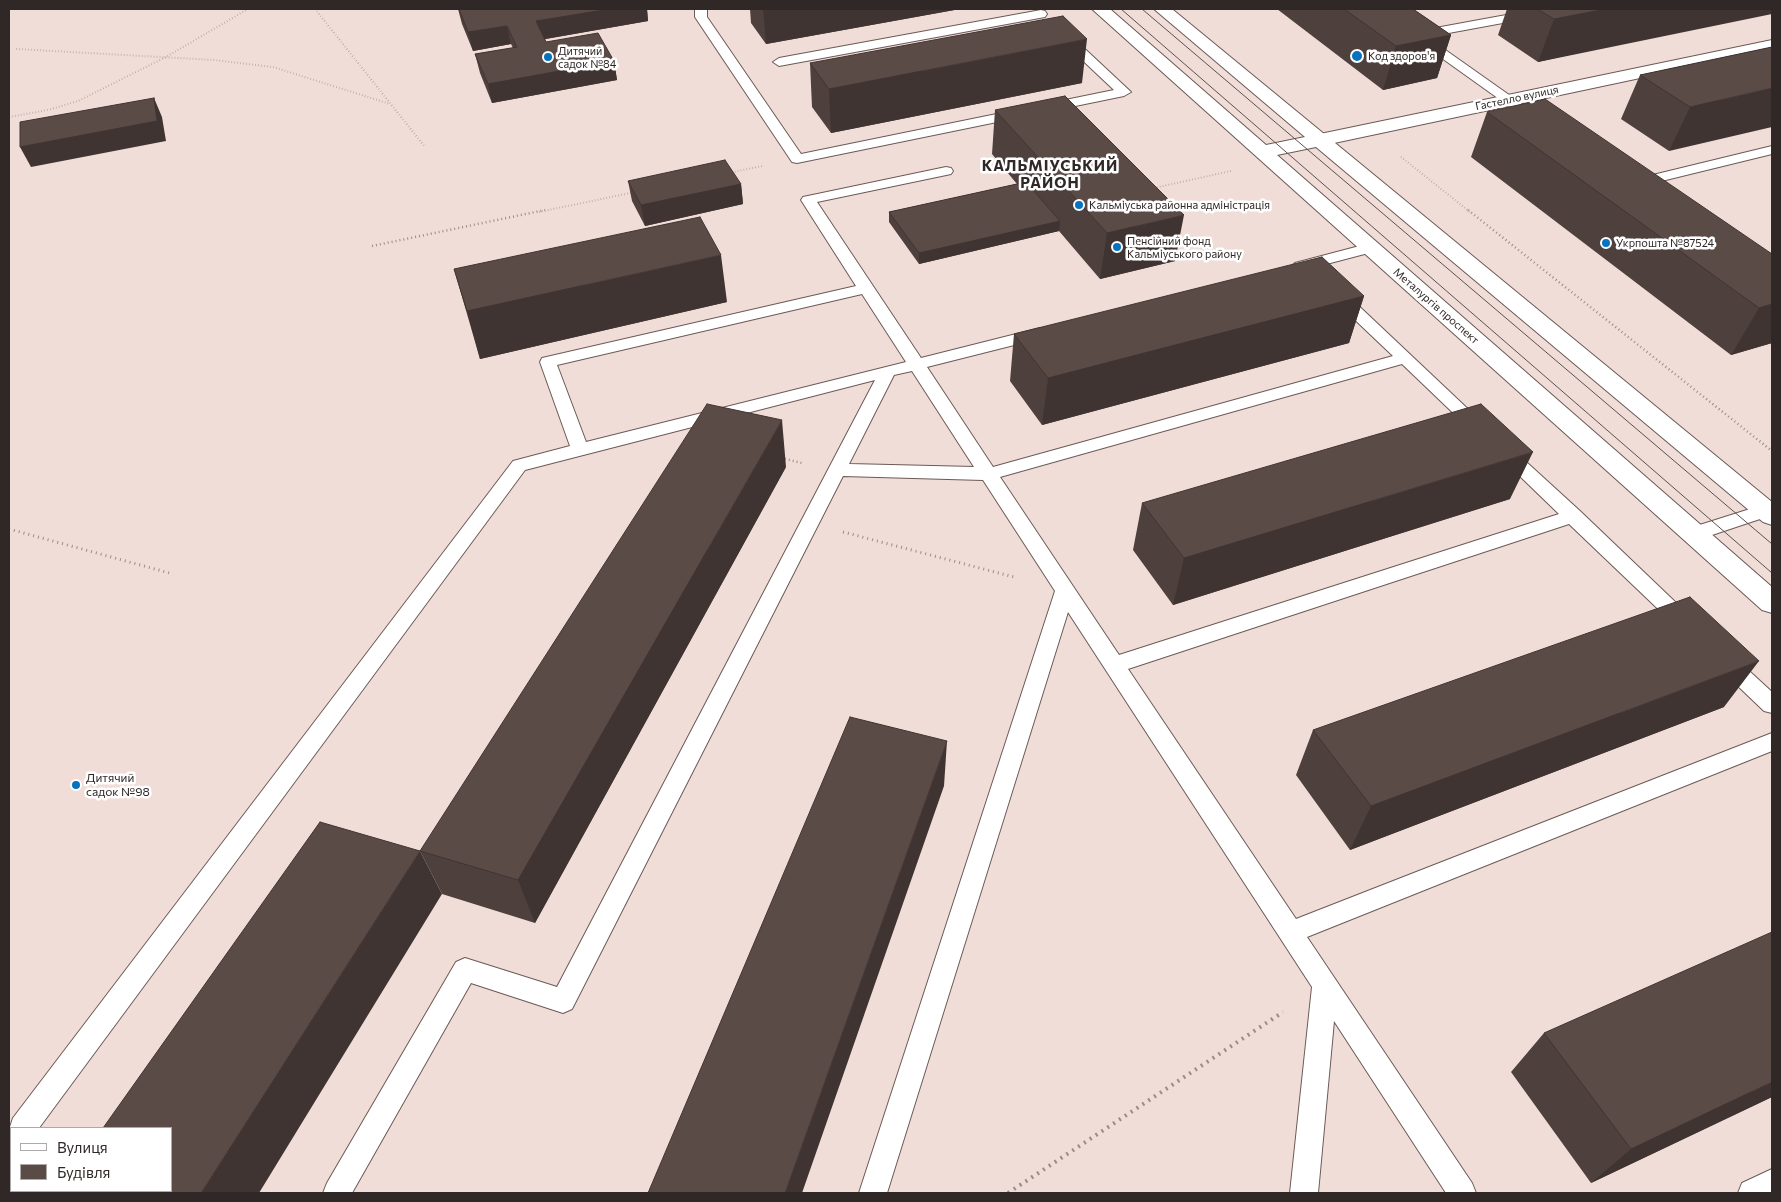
<!DOCTYPE html>
<meta charset="utf-8">
<style>
body{margin:0}
#map{position:relative;width:1781px;height:1202px;overflow:hidden;background:#f1ddd8;font-family:Commissioner,sans-serif}
canvas{display:block}
.frame{position:absolute;inset:0;border:10px solid #302826;pointer-events:none}
.legend{position:absolute;left:10px;top:1127px;width:162px;height:65px;box-sizing:border-box;background:#fff;border:1px solid #aca9a8;margin:0;padding:6px 9px;list-style:none;font-size:15px;color:#302826}
.legend li{display:flex;align-items:center;gap:10px;height:25px}
.legend b{width:25px;border:1px solid #aca9a8}
</style>
<div id="map">
<canvas width="1781" height="1202"></canvas>
<div class="frame"></div>
<ul class="legend">
<li><b style="height:6px;background:#fff"></b>Вулиця</li>
<li><b style="height:14px;background:#5b4b47"></b>Будівля</li>
</ul>
</div>
<script>
const ctx = document.querySelector('canvas').getContext('2d');
ctx.lineJoin = 'round';
function shape(rows) {
  const path = new Path2D();
  for (const r of rows) {
    path.moveTo(r[0], r[1]);
    for (let i = 2; i < r.length; i += 2) path.lineTo(r[i], r[i + 1]);
  }
  return path;
}
function strokePath(path, color, width, dash) {
  ctx.strokeStyle = color;
  ctx.lineWidth = width;
  ctx.lineCap = dash ? 'butt' : 'round';
  ctx.setLineDash(dash || []);
  ctx.stroke(path);
}
function fillPath(path, color) {
  ctx.fillStyle = color;
  ctx.fill(path, 'evenodd');
}
function write(font, color, halo, rows, align = 'center') {
  ctx.font = font + ' Commissioner,sans-serif';
  ctx.lineWidth = 5;
  ctx.setLineDash([]);
  ctx.textBaseline = 'middle';
  ctx.strokeStyle = halo;
  ctx.fillStyle = color;
  for (const [text, x, y, turn = 0] of rows) {
    ctx.save();
    ctx.translate(x, y);
    ctx.rotate((+turn || 0) * Math.PI / 180);
    ctx.textAlign = isNaN(turn) ? turn : align;
    if (halo) ctx.strokeText(text, 0, 0);
    ctx.fillText(text, 0, 0);
    ctx.restore();
  }
}
const service = shape([
 [695,9,707,9,707,17,801,154,1114,90,1062,41,1060,38,1066,34,1070,35,1131,92,1124,96,797,163,792,162,695,17,695,9],
 [1373,9,1387,9,1419,31,1539,9,1563,9,1557,13,1427,37,1546,121,1544,124,1534,124,1373,9],
 [1041,10,1045,11,1047,14,1045,17,779,66,773,62,779,58,1041,10],
 [1772,146,1772,154,1633,188,1628,187,1626,184,1628,181,1772,146],
 [946,167,951,168,953,171,951,174,817,202,921,358,1040,328,1046,329,1048,333,1046,337,927,367,993,467,1393,356,1333,299,1331,296,1333,293,1339,291,1345,293,1487,427,1484,431,1478,433,1472,431,1402,364,1000,477,1119,655,1559,514,1499,456,1496,452,1499,448,1505,446,1511,448,1580,511,1692,618,1695,623,1692,628,1685,631,1678,628,1569,524,1128,669,1296,919,1772,733,1772,751,1307,937,1472,1183,1476,1193,1446,1193,1334,1021,1318,1193,1290,1193,1312,987,1068,612,887,1193,859,1193,1055,591,983,480,843,476,572,1009,563,1013,471,983,352,1193,323,1193,327,1183,456,962,465,958,557,987,875,380,525,470,39,1128,11,1128,11,1160,9,1161,9,1130,13,1118,513,461,570,446,540,362,542,358,856,286,801,200,803,197,946,167],
 [862,294,906,362,586,442,557,365,862,294],
 [912,371,974,467,849,464,894,375,912,371],
 [1371,243,1376,245,1379,248,1376,251,1300,271,1295,269,1292,266,1295,263,1371,243],
 [1772,502,1772,515,1694,541,1687,539,1684,534,1687,529,1772,502],
 [1726,654,1733,656,1772,692,1772,713,1764,711,1719,668,1716,662,1719,656,1726,654],
 [1772,1169,1772,1193,1738,1193,1742,1183,1772,1169]
]);
const minor = shape([
 [1772,40,1772,50,1320,146,1313,144,1311,140,1313,136,1320,134,1772,40]
]);
const primary = shape([
 [1092,9,1110,9,1266,145,1305,137,1154,9,1172,9,1772,502,1772,525,1763,522,1316,147,1277,155,1772,587,1772,613,1762,610,1092,9]
]);
strokePath(service, '#6b5a56', 2);
strokePath(minor, '#6b5a56', 2);
strokePath(primary, '#6b5a56', 2);
strokePath(shape([
 [315,9,425,147],
 [16,49,214,60,273,67,390,104],
 [9,117,48,110,78,101,166,57,248,9],
 [1401,157,1470,212],
 [729,173,762,166],
 [1154,188,1231,171],
 [539,212,635,192]
]), '#9b8c89', 2, [0.5, 2.5]);
strokePath(shape([
 [1468,210,1772,451],
 [372,246,545,210],
 [781,458,802,463]
]), '#9b8c89', 2.5, [1, 3]);
strokePath(shape([
 [9,529,173,574],
 [843,532,1014,577]
]), '#9b8c89', 3, [1, 4]);
strokePath(shape([
 [1008,1193,1283,1012]
]), '#9b8c89', 4, [2, 5]);
fillPath(service, '#fff');
fillPath(minor, '#fff');
fillPath(primary, '#fff');
strokePath(shape([
 [1121,9,1772,573],
 [1142,9,1772,544]
]), '#5b504d', 1);
fillPath(shape([
 [458,9,647,9,648,21,545,39,546,42,614,61,617,80,492,103,480,73,475,54,513,48,511,44,473,51,462,24],
 [750,9,960,9,766,44,751,23],
 [1277,9,1413,9,1451,35,1437,78,1383,90],
 [1507,9,1772,9,1538,62,1498,35],
 [1772,47,1669,151,1621,119,1640,75],
 [810,63,1082,83,831,133,812,107],
 [995,110,1175,261,1100,279,1059,231,919,264,889,222,889,212,1017,184,992,154],
 [1487,112,1772,254,1772,343,1731,355,1471,157],
 [628,181,741,184,743,204,645,226,632,201],
 [454,269,727,302,480,359],
 [1364,296,1349,343,1042,425,1010,381,1014,334],
 [786,467,535,923,442,894,420,851],
 [1510,499,1173,605,1133,550,1142,503],
 [1724,707,1350,850,1296,775,1313,730],
 [1544,1033,1772,1097,1591,1183,1511,1072]
]), '#4e403d');
fillPath(shape([
 [610,9,647,9,648,21,540,40,536,21],
 [763,9,960,9,766,44],
 [1606,9,1772,9,1772,14,1538,62,1554,19],
 [507,26,511,44,473,51,468,32],
 [1451,35,1437,78,1383,90,1396,46],
 [1087,39,1082,83,831,133,829,89],
 [614,61,617,80,492,103,488,84],
 [1772,88,1772,127,1669,151,1690,107],
 [154,98,162,117,166,141,31,167,20,147],
 [741,184,743,204,645,226,641,205],
 [1184,215,1175,261,1100,279,1107,233],
 [1060,221,1059,231,919,264,919,253],
 [721,255,727,302,480,359,467,311],
 [1364,296,1349,343,1042,425,1048,378],
 [1772,304,1772,343,1731,355,1759,308],
 [782,420,786,467,535,923,518,880],
 [1533,452,1510,499,1173,605,1184,558],
 [1759,661,1724,707,1350,850,1371,806],
 [947,741,944,786,802,1193,785,1193],
 [420,851,442,894,259,1193,201,1193],
 [1772,1082,1772,1097,1591,1183,1631,1149]
]), '#403432');
const building = shape([
 [459,9,610,9,536,21,546,42,598,33,614,61,488,84,475,54,517,47,507,26,468,32,459,9],
 [1344,9,1413,9,1451,35,1396,46,1344,9],
 [1537,9,1606,9,1554,19,1537,9],
 [1063,16,1087,39,829,89,810,63,1063,16],
 [1772,47,1772,88,1690,107,1640,75,1772,47],
 [1065,96,1184,215,1107,233,995,110,1065,96],
 [154,98,157,121,20,147,20,122,154,98],
 [1545,99,1772,254,1772,304,1759,308,1487,112,1545,99],
 [725,160,741,184,641,205,628,181,725,160],
 [1026,182,1060,221,919,253,889,212,1026,182],
 [700,217,721,255,467,311,454,269,700,217],
 [1322,257,1364,296,1048,378,1014,334,1322,257],
 [707,404,782,420,518,880,420,851,707,404],
 [1481,404,1533,452,1184,558,1142,503,1481,404],
 [1690,597,1759,661,1371,806,1313,730,1690,597],
 [850,717,947,741,785,1193,648,1193,850,717],
 [320,822,420,851,201,1193,57,1193,59,1191,171,1191,171,1128,103,1128,320,822],
 [1772,932,1772,1082,1631,1149,1544,1033,1772,932]
]);
fillPath(building, '#5b4b47');
strokePath(building, '#403432', 1);
for (const [x, y, r, color] of [
 [1357,56,6,"#0772bd"],
 [548,57,5,"#0772bd"],
 [1079,205,5,"#0772bd"],
 [1606,243,5,"#0772bd"],
 [1117,247,5,"#0772bd"],
 [76,785,5,"#0772bd"]
]) {
  const dot = new Path2D();
  dot.arc(x, y, r, 0, 2 * Math.PI);
  ctx.fillStyle = color;
  ctx.fill(dot);
  strokePath(dot, '#fff', 2);
}
write('11px', '#302826', '#fff', [
 ["Дитячий",558,51],
 ["садок №84",558,64],
 ["Код здоров'я",1368,56],
 ["Кальміуська районна адміністрація",1089,205],
 ["Пенсійний фонд",1127,241],
 ["Кальміуського району",1127,254],
 ["Укрпошта №87524",1616,243]
], 'left');
write('11px', '#302826', '#fff', [
 ["Гастелло вулиця",1517,98,-12],
 ["Металургів проспект",1436,306,41]
]);
write('12px', '#302826', '#fff', [
 ["Дитячий",86,778],
 ["садок №98",86,792]
], 'left');
ctx.letterSpacing = '1px';
write('bold 15px', '#302826', '#fff', [
 ["КАЛЬМІУСЬКИЙ",1050,166],
 ["РАЙОН",1050,183]
]);
ctx.letterSpacing = '0px';
</script>
